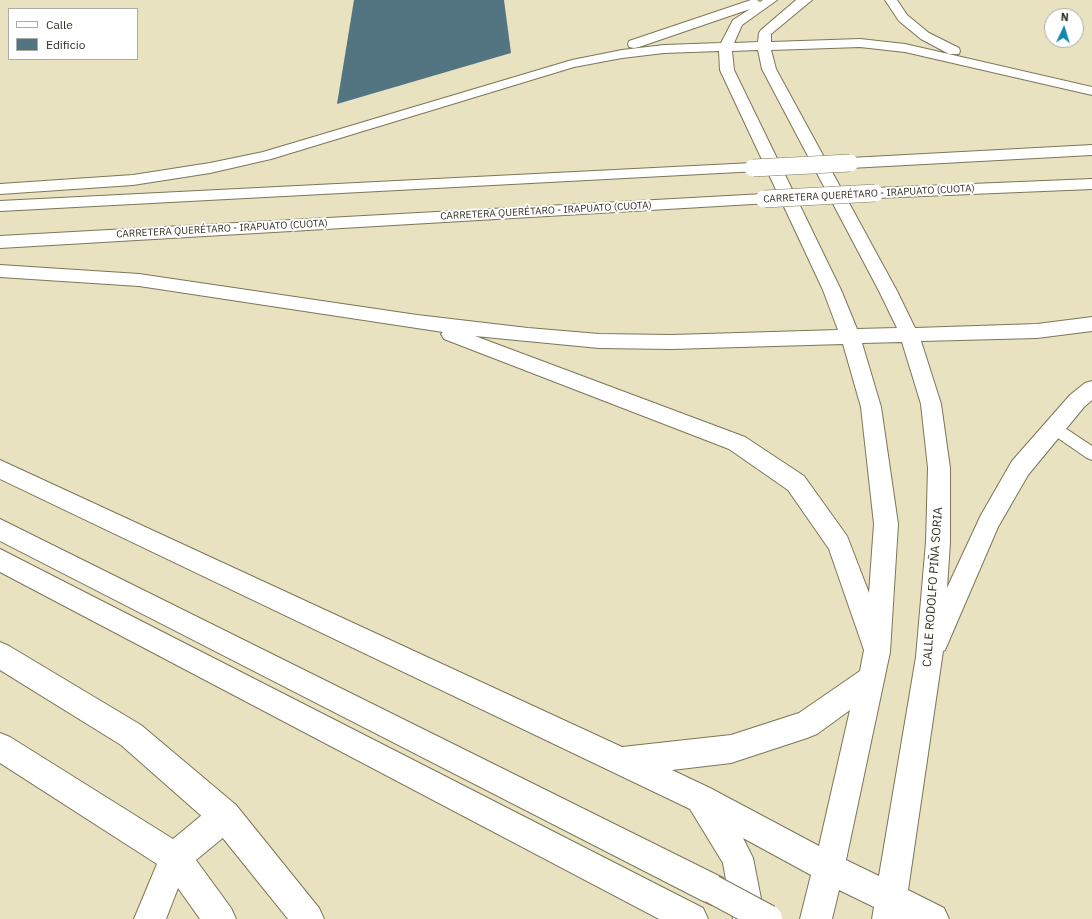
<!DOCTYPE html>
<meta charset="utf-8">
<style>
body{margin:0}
#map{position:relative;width:1092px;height:919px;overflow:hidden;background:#e8e2c1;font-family:"IBM Plex Sans",sans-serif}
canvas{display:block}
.legend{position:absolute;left:8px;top:8px;width:130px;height:52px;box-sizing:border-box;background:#fff;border:1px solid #adaba6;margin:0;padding:5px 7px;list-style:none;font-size:12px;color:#312e21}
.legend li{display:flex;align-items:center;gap:8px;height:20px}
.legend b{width:20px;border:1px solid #adaba6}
.north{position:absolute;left:1044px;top:8px;width:40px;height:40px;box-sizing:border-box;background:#fff;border:1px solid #adaba6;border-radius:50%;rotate:4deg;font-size:11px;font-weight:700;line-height:16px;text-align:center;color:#312e21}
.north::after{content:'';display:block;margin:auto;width:14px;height:18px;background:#1089ad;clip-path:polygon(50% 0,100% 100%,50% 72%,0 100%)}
</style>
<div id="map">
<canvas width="1092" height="919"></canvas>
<ul class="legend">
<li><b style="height:5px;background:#fff"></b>Calle</li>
<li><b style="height:11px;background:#537582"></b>Edificio</li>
</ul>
<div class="north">N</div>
</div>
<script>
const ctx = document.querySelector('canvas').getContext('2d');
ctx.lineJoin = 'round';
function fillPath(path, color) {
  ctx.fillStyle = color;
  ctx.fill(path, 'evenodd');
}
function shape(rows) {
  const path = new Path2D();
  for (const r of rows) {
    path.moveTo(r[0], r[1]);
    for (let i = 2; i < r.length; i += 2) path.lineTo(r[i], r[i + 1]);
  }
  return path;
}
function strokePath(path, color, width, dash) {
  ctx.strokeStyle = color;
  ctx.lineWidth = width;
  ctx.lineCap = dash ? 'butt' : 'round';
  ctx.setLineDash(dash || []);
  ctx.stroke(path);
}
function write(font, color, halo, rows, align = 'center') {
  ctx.font = font + ' "IBM Plex Sans",sans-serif';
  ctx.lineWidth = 4;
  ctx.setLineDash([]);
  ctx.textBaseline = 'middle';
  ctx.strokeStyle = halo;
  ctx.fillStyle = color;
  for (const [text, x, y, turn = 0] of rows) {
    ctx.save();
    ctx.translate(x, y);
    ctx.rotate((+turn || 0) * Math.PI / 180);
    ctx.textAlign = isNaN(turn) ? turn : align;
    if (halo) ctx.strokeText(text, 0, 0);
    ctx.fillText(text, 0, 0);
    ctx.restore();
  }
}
fillPath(shape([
 [354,0,504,0,511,53,337,104]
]), '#537582');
const service = shape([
 [1054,422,1059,424,1092,446,1092,460,1087,458,1049,432,1047,428,1049,424,1054,422]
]);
const minor = shape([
 [0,733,10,737,173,839,214,805,225,801,236,805,240,816,236,827,196,860,231,908,236,919,200,919,178,888,166,919,134,919,157,864,0,763,0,733]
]);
const tertiary = shape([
 [751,0,757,0,760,2,763,0,777,0,742,25,734,43,758,42,759,33,761,30,796,0,812,0,771,34,771,42,860,39,905,44,1092,87,1092,95,905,52,860,47,771,50,776,69,897,291,915,328,1037,324,1092,317,1092,331,1037,338,921,341,941,404,950,468,950,542,947,588,981,515,1012,461,1070,395,1085,383,1092,381,1092,400,1084,407,1028,475,998,527,945,650,943,651,908,890,944,908,949,919,872,919,874,907,839,890,832,919,800,919,811,875,743,838,753,858,765,919,733,919,723,863,690,809,0,479,0,460,622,747,731,735,799,713,860,671,864,650,829,549,788,490,729,449,444,339,441,334,443,332,139,286,0,277,0,265,139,274,417,315,528,328,599,334,672,335,838,330,823,290,720,70,719,51,664,53,622,58,574,67,271,159,210,173,133,185,0,194,0,184,133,175,210,163,263,152,572,60,622,50,664,45,721,43,733,20,750,9,639,47,634,48,629,47,628,44,629,41,751,0],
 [758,50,762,69,879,291,897,328,857,329,841,290,734,70,732,51,758,50],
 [475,336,599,348,672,349,843,344,861,407,874,524,869,593,847,536,804,476,745,437,475,336],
 [902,342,921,404,928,468,926,542,916,657,879,876,846,860,890,652,898,524,881,407,862,343,902,342],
 [850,710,819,846,710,788,672,770,731,763,807,738,817,734,850,710],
 [885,0,897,0,907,15,929,33,959,48,960,51,959,54,949,54,921,39,899,21,885,0],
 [0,642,9,646,141,725,236,805,319,908,324,919,288,919,214,827,121,745,0,670,0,642]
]);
const trunk = shape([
 [0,519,723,878,728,889,723,900,712,905,701,900,0,541,0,519],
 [0,549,703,908,708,919,659,919,0,572,0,549]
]);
const motorway = shape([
 [1092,145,1092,155,850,168,845,166,842,163,845,160,850,158,1092,145],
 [753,163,758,165,761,168,758,171,0,211,0,201,753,163],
 [1092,179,1092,189,875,198,869,196,867,193,869,190,875,188,1092,179],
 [764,194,770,195,772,199,770,203,0,248,0,236,764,194]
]);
strokePath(service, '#7c7658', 2);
strokePath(minor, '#7c7658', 2);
strokePath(tertiary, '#7c7658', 2);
strokePath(trunk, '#7c7658', 2);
strokePath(motorway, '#7c7658', 2);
fillPath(service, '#fff');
fillPath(minor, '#fff');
fillPath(tertiary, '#fff');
fillPath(trunk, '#fff');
fillPath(motorway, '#fff');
const trunkBridge = shape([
 [712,889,768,919]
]);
const motorwayBridge = shape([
 [753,168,850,163],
 [764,199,875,193]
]);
strokePath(trunkBridge, '#7c7658', 30, []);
strokePath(motorwayBridge, '#7c7658', 18, []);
strokePath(trunkBridge, '#fff', 28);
strokePath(motorwayBridge, '#fff', 17);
write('10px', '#312e21', '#fff', [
 ["CARRETERA QUERÉTARO - IRAPUATO (CUOTA)",869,194,-3],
 ["CARRETERA QUERÉTARO - IRAPUATO (CUOTA)",546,211,-3],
 ["CARRETERA QUERÉTARO - IRAPUATO (CUOTA)",222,229,-3]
]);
write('12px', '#312e21', '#fff', [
 ["CALLE RODOLFO PIÑA SORIA",933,587,-86]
]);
</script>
